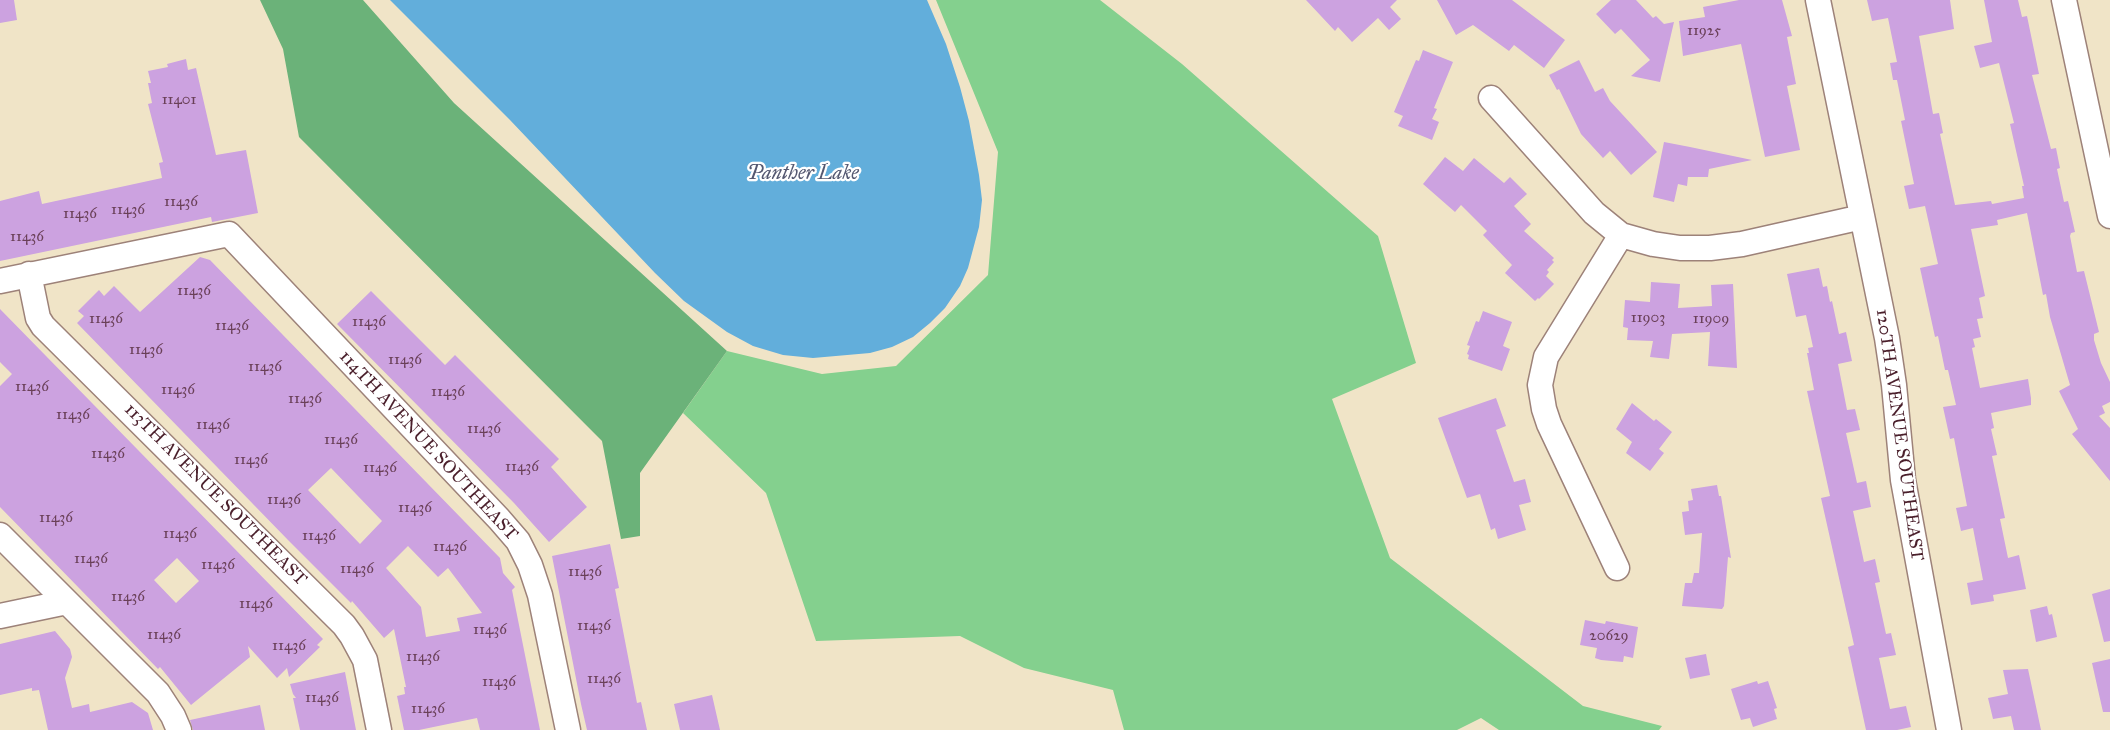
<!DOCTYPE html>
<style>
body{margin:0}
canvas{display:block;background:#f0e4c7}
</style>
<canvas width="2110" height="730"></canvas>
<script>
const ctx = document.querySelector('canvas').getContext('2d');
ctx.lineJoin = 'round';
function fillPath(path, color) {
  ctx.fillStyle = color;
  ctx.fill(path, 'evenodd');
}
function shape(rows) {
  const path = new Path2D();
  for (const r of rows) {
    path.moveTo(r[0], r[1]);
    for (let i = 2; i < r.length; i += 2) path.lineTo(r[i], r[i + 1]);
  }
  return path;
}
function strokePath(path, color, width, dash) {
  ctx.strokeStyle = color;
  ctx.lineWidth = width;
  ctx.lineCap = dash ? 'butt' : 'round';
  ctx.setLineDash(dash || []);
  ctx.stroke(path);
}
function write(font, color, halo, rows, align = 'center') {
  ctx.font = font + ' "IM FELL Great Primer",serif';
  ctx.lineWidth = 4.5;
  ctx.setLineDash([]);
  ctx.textBaseline = 'middle';
  ctx.strokeStyle = halo;
  ctx.fillStyle = color;
  for (const [text, x, y, turn = 0] of rows) {
    ctx.save();
    ctx.translate(x, y);
    ctx.rotate((+turn || 0) * Math.PI / 180);
    ctx.textAlign = isNaN(turn) ? turn : align;
    if (halo) ctx.strokeText(text, 0, 0);
    ctx.fillText(text, 0, 0);
    ctx.restore();
  }
}
fillPath(shape([
 [936,0,1100,0,1182,64,1378,236,1416,363,1332,399,1390,558,1583,706,1662,726,1659,730,1499,730,1481,718,1457,730,1124,730,1113,690,1024,668,960,636,816,641,766,493,683,413,727,351,822,374,896,366,988,275,998,152]
]), '#84d08e');
fillPath(shape([
 [260,0,363,0,454,103,727,351,640,473,640,536,621,539,602,441,299,137,283,49]
]), '#6bb279');
fillPath(shape([
 [390,0,927,0,946,44,960,87,969,121,979,175,982,200,979,227,968,268,960,286,945,308,930,323,913,337,892,347,870,353,813,358,783,355,753,346,727,332,684,301,655,273,510,120]
]), '#62aedb');
fillPath(shape([
 [0,0,14,0,17,20,0,23],
 [1306,0,1397,0,1390,7,1401,19,1389,30,1378,18,1352,42,1338,27,1335,31],
 [1437,0,1512,0,1565,40,1544,68,1514,45,1509,51,1473,25,1456,35],
 [1611,0,1636,0,1653,18,1656,16,1664,24,1674,22,1660,82,1631,76,1650,60,1621,29,1615,34,1596,14],
 [1739,0,1782,0,1792,36,1787,37,1796,84,1787,86,1800,150,1765,157,1741,44,1683,56,1679,21,1705,17,1703,7],
 [1867,0,1950,0,1954,29,1919,36,1933,114,1939,113,1943,133,1940,134,1955,205,1991,201,1992,204,2024,198,2022,186,2024,186,2010,124,2014,123,1999,63,1980,68,1974,46,1992,42,1984,0,2018,0,2022,17,2027,16,2039,74,2032,75,2051,149,2056,148,2060,168,2057,169,2064,202,2068,201,2075,232,2071,233,2070,236,2077,272,2084,271,2099,332,2094,334,2094,340,2101,363,2110,382,2110,402,2102,406,2105,413,2099,416,2110,428,2110,481,2072,434,2078,429,2059,391,2070,385,2050,317,2046,294,2043,295,2027,213,1997,220,1998,225,1971,229,1985,296,1979,298,1983,318,1977,319,1981,337,1973,339,1975,347,1972,348,1980,388,2028,379,2031,398,2031,405,1991,413,1994,428,1991,429,1997,455,1992,456,2005,518,2000,519,2008,558,2019,555,2026,589,1993,595,1994,601,1971,605,1967,583,1983,580,1973,528,1961,531,1956,508,1967,506,1954,438,1950,439,1943,407,1956,405,1948,370,1945,370,1938,336,1935,337,1920,268,1938,264,1925,206,1909,209,1904,186,1914,184,1901,121,1905,120,1897,80,1893,80,1890,63,1897,62,1888,18,1872,21],
 [1423,50,1453,62,1434,108,1437,109,1432,119,1439,122,1432,140,1398,126,1403,116,1394,112,1416,60,1419,61],
 [186,59,188,70,196,68,216,155,246,150,258,213,212,222,211,217,0,261,0,201,39,191,42,204,162,178,159,163,163,162,148,104,152,103,148,83,151,83,148,71,168,67,167,64],
 [1579,60,1595,92,1603,88,1610,101,1657,152,1631,175,1610,151,1603,158,1581,134,1559,89,1557,90,1549,75],
 [1664,142,1690,147,1752,160,1709,169,1708,177,1688,177,1687,186,1678,184,1674,202,1653,197],
 [1445,157,1463,171,1474,158,1504,183,1510,177,1527,194,1514,206,1531,224,1524,231,1554,258,1552,260,1554,262,1547,270,1549,272,1546,276,1554,284,1539,299,1538,298,1535,301,1505,273,1512,265,1483,235,1487,231,1461,205,1455,212,1423,184],
 [200,257,210,260,500,558,503,573,515,587,512,590,540,730,480,730,477,718,419,730,404,730,397,696,405,694,404,687,406,687,394,629,384,638,352,601,351,603,288,540,77,323,84,316,78,311,99,290,104,296,114,286,140,312],
 [331,468,382,521,360,544,308,490],
 [408,546,438,577,448,568,482,613,457,618,460,631,426,637,421,607,386,568],
 [1819,268,1823,287,1827,286,1830,302,1832,301,1839,334,1846,332,1852,361,1838,364,1847,410,1855,409,1860,430,1846,433,1857,483,1866,481,1871,507,1853,511,1864,562,1875,559,1880,582,1875,583,1886,634,1891,633,1896,655,1879,658,1890,709,1906,706,1911,727,1897,730,1866,730,1848,647,1854,645,1821,498,1830,496,1807,391,1814,390,1807,353,1809,353,1808,348,1813,347,1806,315,1796,317,1787,274],
 [1651,282,1680,284,1678,308,1712,306,1711,285,1733,284,1737,368,1708,366,1710,332,1672,334,1669,359,1650,357,1653,341,1627,340,1628,328,1623,327,1625,300,1650,302],
 [371,291,445,365,455,355,559,459,551,467,587,507,549,542,514,503,337,324],
 [0,309,323,639,317,645,320,647,289,677,287,668,277,678,248,646,250,657,191,705,160,667,158,669,0,507,0,386,12,374,0,362],
 [177,558,199,581,176,603,154,580],
 [1483,311,1512,322,1503,346,1510,349,1502,371,1468,359,1469,355,1467,354,1470,346,1467,345,1476,321,1479,322],
 [1496,398,1506,426,1496,430,1514,482,1525,479,1531,502,1519,505,1526,530,1498,539,1495,528,1491,530,1480,494,1467,498,1438,418],
 [1632,403,1654,421,1656,419,1672,432,1659,449,1664,453,1650,471,1626,453,1632,442,1616,429],
 [1717,485,1719,496,1721,496,1731,558,1728,557,1724,606,1722,609,1682,606,1685,583,1692,583,1694,573,1699,573,1702,533,1685,535,1682,512,1689,511,1688,501,1693,500,1691,489],
 [610,544,619,588,615,589,625,641,637,703,641,702,647,730,587,730,581,704,552,556],
 [2110,589,2110,641,2104,642,2092,594],
 [2047,606,2049,615,2052,614,2057,637,2036,642,2030,610],
 [1585,620,1605,624,1606,621,1638,627,1633,658,1624,656,1623,662,1601,660,1595,658,1597,648,1580,645],
 [55,631,70,649,72,657,65,678,72,708,89,704,90,712,132,702,148,713,153,730,48,730,39,690,32,691,32,688,0,695,0,644],
 [1706,654,1710,675,1690,679,1685,658],
 [2110,659,2110,712,2103,712,2092,663],
 [2028,669,2041,730,2014,730,2011,716,1993,719,1988,698,2008,694,2003,670],
 [345,672,356,730,300,730,293,698,296,698,293,694,290,684],
 [1757,681,1758,684,1768,681,1777,708,1774,709,1777,719,1753,727,1750,718,1741,720,1731,689],
 [712,695,720,730,680,730,674,704],
 [260,705,265,730,193,730,190,720]
]), '#cca2e0');
const street = shape([
 [1818,0,1887,338,1894,385,1903,480,1949,730],
 [2064,0,2110,216],
 [1491,98,1594,213,1621,235,1653,244,1680,248,1710,248,1742,244,1862,217],
 [29,274,38,318,43,326,344,625,352,636,365,660,379,730],
 [0,281,229,234,499,519,518,541,530,565,540,595,568,730],
 [0,535,158,693,173,716,179,730],
 [1617,568,1549,424,1544,409,1540,385,1546,357,1621,235],
 [0,616,67,602]
]);
strokePath(street, '#9d8279', 27);
strokePath(street, '#fff', 24);
write('15px', '#6a4058', null, [
 ["11925",1704,31],
 ["11401",179,100],
 ["11436",181,202],
 ["11436",128,210],
 ["11436",80,214],
 ["11436",27,237],
 ["11436",194,291],
 ["11903",1648,318],
 ["11436",106,319],
 ["11909",1711,319],
 ["11436",369,322],
 ["11436",232,326],
 ["11436",146,350],
 ["11436",405,360],
 ["11436",265,367],
 ["11436",32,387],
 ["11436",178,390],
 ["11436",448,392],
 ["11436",305,399],
 ["11436",73,415],
 ["11436",213,425],
 ["11436",484,429],
 ["11436",341,440],
 ["11436",108,454],
 ["11436",251,460],
 ["11436",522,467],
 ["11436",380,468],
 ["11436",284,500],
 ["11436",415,508],
 ["11436",56,518],
 ["11436",180,534],
 ["11436",319,536],
 ["11436",450,547],
 ["11436",91,559],
 ["11436",218,565],
 ["11436",357,569],
 ["11436",585,572],
 ["11436",128,597],
 ["11436",256,604],
 ["11436",594,626],
 ["11436",490,630],
 ["11436",164,635],
 ["20629",1609,636],
 ["11436",289,646],
 ["11436",423,657],
 ["11436",604,679],
 ["11436",499,682],
 ["11436",322,698],
 ["11436",428,709]
]);
write('18px', '#4a1f2b', '#fff', [
 ["120TH AVENUE SOUTHEAST",1899,435,82],
 ["114TH AVENUE SOUTHEAST",428,446,47],
 ["113TH AVENUE SOUTHEAST",215,495,45]
]);
write('italic 20px', '#545871', '#fff', [
 ["Panther Lake",803,174]
]);
</script>
